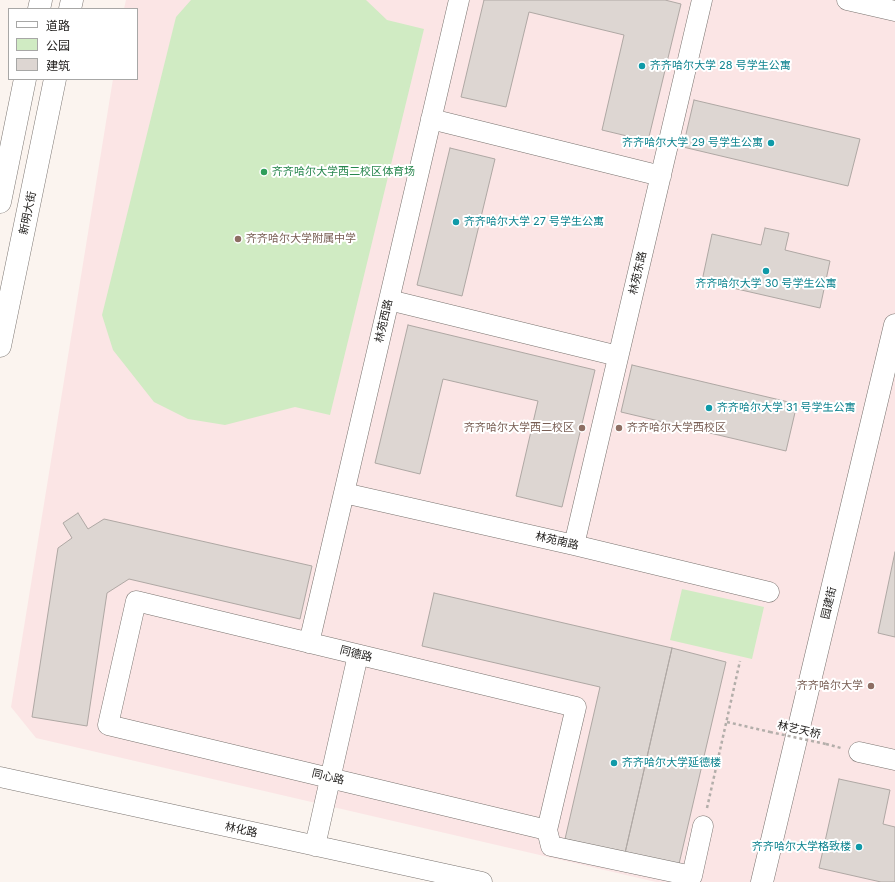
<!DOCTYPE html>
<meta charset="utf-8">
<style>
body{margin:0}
#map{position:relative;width:895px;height:882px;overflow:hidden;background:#fbf4ef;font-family:Inter,"Noto Sans SC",sans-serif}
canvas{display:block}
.legend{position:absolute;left:8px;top:8px;width:130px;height:72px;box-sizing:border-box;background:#fff;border:1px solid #a7a7a6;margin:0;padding:5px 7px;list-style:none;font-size:12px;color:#242220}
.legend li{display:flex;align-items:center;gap:8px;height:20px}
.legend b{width:20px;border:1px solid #a7a7a6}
</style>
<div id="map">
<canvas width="895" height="882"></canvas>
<ul class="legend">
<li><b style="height:5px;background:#fff"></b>道路</li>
<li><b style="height:11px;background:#d0ebc3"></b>公园</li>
<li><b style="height:11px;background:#ddd6d2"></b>建筑</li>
</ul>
</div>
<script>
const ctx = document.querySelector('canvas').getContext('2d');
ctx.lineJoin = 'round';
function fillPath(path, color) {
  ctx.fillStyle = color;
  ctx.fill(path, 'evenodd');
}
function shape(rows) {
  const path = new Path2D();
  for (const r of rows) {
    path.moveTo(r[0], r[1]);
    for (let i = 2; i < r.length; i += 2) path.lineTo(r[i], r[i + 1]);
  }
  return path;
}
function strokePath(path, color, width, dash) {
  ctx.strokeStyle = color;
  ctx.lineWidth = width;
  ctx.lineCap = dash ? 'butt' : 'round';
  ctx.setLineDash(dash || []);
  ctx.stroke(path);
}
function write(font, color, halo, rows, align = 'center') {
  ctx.font = font + ' Inter,"Noto Sans SC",sans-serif';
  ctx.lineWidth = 4;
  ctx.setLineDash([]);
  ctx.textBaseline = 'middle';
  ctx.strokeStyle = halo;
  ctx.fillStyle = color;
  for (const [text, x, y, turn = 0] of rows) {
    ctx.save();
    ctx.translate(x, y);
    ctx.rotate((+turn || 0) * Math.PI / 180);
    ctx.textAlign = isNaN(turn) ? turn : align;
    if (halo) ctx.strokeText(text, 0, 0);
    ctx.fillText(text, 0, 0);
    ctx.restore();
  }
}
fillPath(shape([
 [126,0,895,0,895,882,656,882,36,738,11,707,113,79,137,79,137,9,124,9]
]), '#fbe5e5');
fillPath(shape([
 [191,0,366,0,387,20,424,29,330,415,295,407,225,425,188,419,154,402,113,350,102,315,176,17],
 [682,589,764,607,752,659,670,640]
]), '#d0ebc3');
const building = shape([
 [484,0,665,0,681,4,648,141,602,130,624,35,529,12,506,107,461,97,484,0],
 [694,100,860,139,848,186,683,147,694,100],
 [450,148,495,159,462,296,417,285,450,148],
 [765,228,789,233,785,250,830,261,820,308,702,281,712,234,761,245,765,228],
 [408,325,595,370,562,507,516,496,538,401,443,379,420,474,375,463,408,325],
 [632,365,797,404,786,451,621,412,632,365],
 [78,513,88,529,104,519,312,566,300,619,129,579,107,593,87,726,32,717,58,548,72,538,63,523,78,513],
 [895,552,895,637,878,633,895,552],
 [434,593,672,648,625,853,565,839,600,687,422,646,434,593],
 [672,648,726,662,679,864,625,853,672,648],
 [839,779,890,790,883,824,895,827,895,882,881,882,819,868,839,779]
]);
fillPath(building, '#ddd6d2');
strokePath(building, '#afa8a4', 1);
const minor = shape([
 [847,0,895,11],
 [431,119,661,176],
 [389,300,618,356],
 [344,493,574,545,769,592],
 [574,545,702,0],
 [309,643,459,0],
 [859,752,895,760],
 [0,777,482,882],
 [547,830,108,725,136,601,576,707,547,830,551,846,692,876,703,826],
 [315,846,358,655]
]);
const major = shape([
 [762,882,895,325]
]);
const highway = shape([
 [39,9,41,0],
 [70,9,72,0],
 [0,202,25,79],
 [0,346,55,79]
]);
strokePath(minor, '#7a7470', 21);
strokePath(major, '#7a7470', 23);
strokePath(highway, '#7a7470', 23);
strokePath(shape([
 [727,722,770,732],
 [826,744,841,748],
 [707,808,740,661]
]), '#b3aeaa', 2.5, [3, 3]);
strokePath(minor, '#fff', 20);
strokePath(major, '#fff', 22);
strokePath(highway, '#fff', 22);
strokePath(shape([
 [770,732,826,744]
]), '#b3aeaa', 2.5, [3, 3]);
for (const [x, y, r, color] of [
 [642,66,4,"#0f9aa8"],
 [771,143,4,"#0f9aa8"],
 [264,172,4,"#2e9e5b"],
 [456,222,4,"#0f9aa8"],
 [238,239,4,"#8d6e63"],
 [766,271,4,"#0f9aa8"],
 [709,408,4,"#0f9aa8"],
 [582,428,4,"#8d6e63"],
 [619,428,4,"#8d6e63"],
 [871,686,4,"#8d6e63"],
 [614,763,4,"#0f9aa8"],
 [859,847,4,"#0f9aa8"]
]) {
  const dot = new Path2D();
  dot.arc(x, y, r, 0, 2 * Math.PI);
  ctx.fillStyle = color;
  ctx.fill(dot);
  strokePath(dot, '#fff', 1.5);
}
write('11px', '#0d838f', '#fff', [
 ["齐齐哈尔大学 28 号学生公寓",650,66],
 ["齐齐哈尔大学 29 号学生公寓",763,143,"right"],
 ["齐齐哈尔大学 27 号学生公寓",464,222],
 ["齐齐哈尔大学 30 号学生公寓",766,284,"center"],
 ["齐齐哈尔大学 31 号学生公寓",717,408],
 ["齐齐哈尔大学延德楼",622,763],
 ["齐齐哈尔大学格致楼",851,847,"right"]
], 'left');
write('11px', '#27864d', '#fff', [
 ["齐齐哈尔大学西二校区体育场",272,172]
], 'left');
write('11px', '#242220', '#fff', [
 ["新明大街",28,213,-78],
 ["林苑东路",638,273,-77],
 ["林苑西路",384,321,-77],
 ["林苑南路",557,541,13],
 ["园建街",829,603,-77],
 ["同德路",356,654,14],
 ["林艺天桥",799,730,13],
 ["同心路",328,777,13],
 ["林化路",241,830,12]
]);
write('11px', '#785e54', '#fff', [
 ["齐齐哈尔大学附属中学",246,239],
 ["齐齐哈尔大学西二校区",574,428,"right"],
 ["齐齐哈尔大学西校区",627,428],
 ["齐齐哈尔大学",863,686,"right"]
], 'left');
</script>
